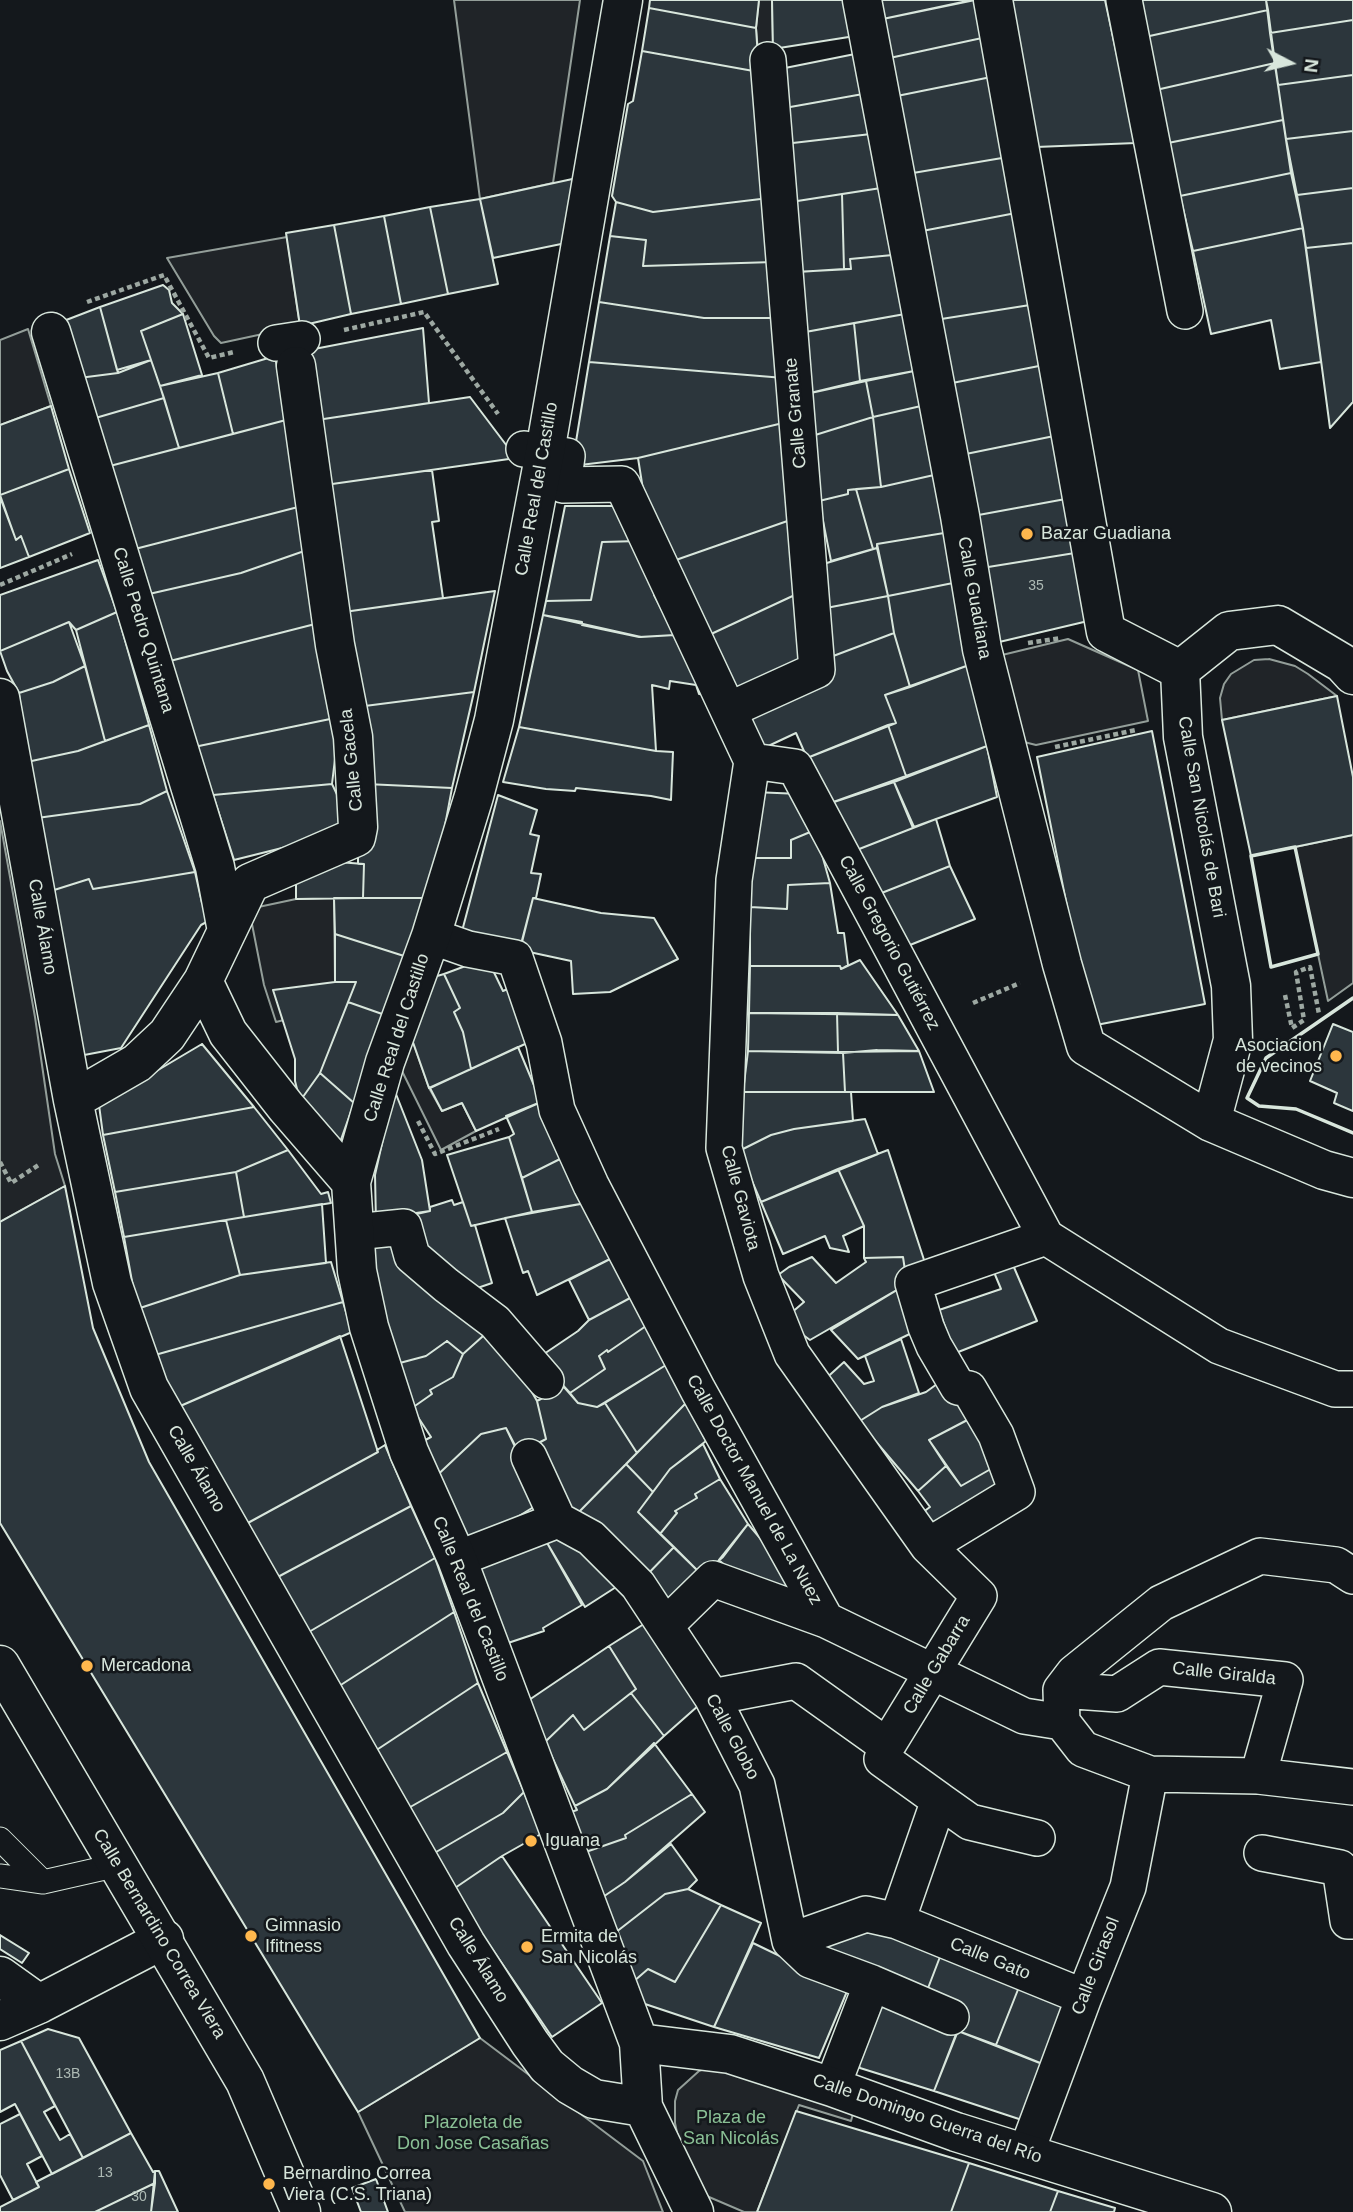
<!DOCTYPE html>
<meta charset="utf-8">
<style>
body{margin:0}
#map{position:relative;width:1353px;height:2212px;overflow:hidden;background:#14181c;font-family:Arial,sans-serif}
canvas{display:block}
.north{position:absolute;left:1255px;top:28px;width:70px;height:70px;-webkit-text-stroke:5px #14181c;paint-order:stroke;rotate:97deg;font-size:19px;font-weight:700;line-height:28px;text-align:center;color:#d8e6dc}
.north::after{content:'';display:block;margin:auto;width:24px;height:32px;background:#d8e6dc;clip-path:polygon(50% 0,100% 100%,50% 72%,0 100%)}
</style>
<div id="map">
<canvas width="1353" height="2212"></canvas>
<div class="north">N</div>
</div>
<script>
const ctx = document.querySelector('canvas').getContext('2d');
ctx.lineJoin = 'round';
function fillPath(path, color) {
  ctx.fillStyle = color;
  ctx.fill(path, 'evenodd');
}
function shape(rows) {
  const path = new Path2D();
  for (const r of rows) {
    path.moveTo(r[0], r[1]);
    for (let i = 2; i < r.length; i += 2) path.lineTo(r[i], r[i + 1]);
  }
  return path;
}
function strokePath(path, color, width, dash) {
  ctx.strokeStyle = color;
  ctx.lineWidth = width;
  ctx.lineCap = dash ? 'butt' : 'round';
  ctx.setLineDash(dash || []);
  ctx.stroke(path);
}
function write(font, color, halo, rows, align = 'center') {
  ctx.font = font + ' Arial,sans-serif';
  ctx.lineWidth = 5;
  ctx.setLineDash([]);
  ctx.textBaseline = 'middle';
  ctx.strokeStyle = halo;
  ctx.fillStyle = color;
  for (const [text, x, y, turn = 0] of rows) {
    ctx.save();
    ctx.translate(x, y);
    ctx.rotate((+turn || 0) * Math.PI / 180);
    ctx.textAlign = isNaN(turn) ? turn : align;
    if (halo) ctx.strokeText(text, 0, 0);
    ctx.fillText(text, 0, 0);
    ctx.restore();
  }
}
const green = shape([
 [454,0,580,0,553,183,480,199,454,0],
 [759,0,772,0,773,49,758,52,756,28,759,0],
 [287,237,300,326,221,343,214,336,167,258,287,237],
 [28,329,51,406,0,425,0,340,28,329],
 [1068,639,1138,670,1148,721,1036,745,1024,742,998,656,1068,639],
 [1269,659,1295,666,1308,674,1337,696,1222,720,1220,698,1224,684,1231,674,1254,660,1269,659],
 [0,821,35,1017,55,1154,65,1186,0,1222,0,821],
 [1353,835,1353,983,1328,1001,1295,847,1353,835],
 [334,898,335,982,284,1020,276,1022,264,985,249,909,296,899,334,898],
 [408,1028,429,1088,442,1111,462,1103,476,1131,441,1150,399,1065,408,1028],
 [480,2038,643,2161,663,2212,405,2212,358,2112,480,2038],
 [712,2066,855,2106,851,2121,799,2105,757,2212,744,2212,695,2191,680,2147,675,2123,675,2101,678,2090,699,2071,712,2066]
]);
fillPath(green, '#202428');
strokePath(green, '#939e99', 2);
const building = shape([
 [650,0,759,0,756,28,649,8,650,0],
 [772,0,848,0,855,36,773,49,772,0],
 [874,0,972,0,878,20,874,0],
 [975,0,982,38,885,59,878,20,975,0],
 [1007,0,1105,0,1136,143,1036,147,1007,0],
 [1137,0,1266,0,1268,10,1145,37,1137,0],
 [1266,0,1353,0,1353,20,1270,33,1266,0],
 [649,8,756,28,759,72,642,51,649,8],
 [1268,10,1275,63,1156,90,1145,37,1268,10],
 [1353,20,1353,75,1278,85,1270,33,1353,20],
 [982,38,991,77,892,97,885,59,982,38],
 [642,51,759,72,769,198,653,212,616,202,612,196,628,104,633,101,642,51],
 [855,54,863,94,779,109,775,70,855,54],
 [1275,63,1283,120,1168,143,1156,90,1275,63],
 [1353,75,1353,131,1286,139,1278,85,1353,75],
 [991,77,1008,157,907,174,892,97,991,77],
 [863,94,871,134,784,144,779,109,863,94],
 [1283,120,1291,173,1180,196,1168,143,1283,120],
 [1353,131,1353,188,1297,195,1286,139,1353,131],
 [871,134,881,188,791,202,784,144,871,134],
 [1008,157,1021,212,917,232,907,174,1008,157],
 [1291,173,1303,228,1193,251,1180,196,1291,173],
 [577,178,566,243,493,258,480,199,577,178],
 [881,188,893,255,850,259,851,269,844,269,842,194,881,188],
 [1353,188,1353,243,1306,248,1297,195,1353,188],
 [842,194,844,269,798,272,791,202,842,194],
 [769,198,774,262,643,266,646,240,610,236,616,202,653,212,769,198],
 [480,199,498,284,448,294,430,207,480,199],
 [430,207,448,294,401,304,384,216,430,207],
 [1021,212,1030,305,935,320,917,232,1021,212],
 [384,216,401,304,351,314,334,225,384,216],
 [334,225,351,314,300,326,286,233,334,225],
 [1303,228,1321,362,1280,369,1271,320,1211,334,1193,251,1303,228],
 [610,236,646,240,643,266,774,262,779,318,704,318,599,302,610,236],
 [1353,243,1353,402,1330,428,1306,248,1353,243],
 [893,255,905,314,800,333,794,272,851,269,850,259,893,255],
 [163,285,169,290,172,303,183,314,141,331,151,360,117,370,100,307,163,285],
 [599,302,704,318,779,318,784,378,589,362,599,302],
 [1030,305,1039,366,947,384,935,320,1030,305],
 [100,307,118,373,79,378,61,322,100,307],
 [183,314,202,375,160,386,141,331,183,314],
 [905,314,914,371,860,381,854,323,905,314],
 [854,323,860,381,806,394,800,333,854,323],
 [423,328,429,403,317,420,309,350,423,328],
 [275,356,286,420,233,434,218,373,275,356],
 [151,360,164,398,92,419,79,378,118,373,151,360],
 [589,362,784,378,787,422,638,458,572,466,589,362],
 [1039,366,1059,435,961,455,947,384,1039,366],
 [914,371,921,406,873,417,866,381,914,371],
 [218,373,233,434,179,448,160,386,218,373],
 [866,381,873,417,812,436,806,394,866,381],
 [470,397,516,458,325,485,317,420,470,397],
 [164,398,179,448,106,467,92,419,164,398],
 [51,406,69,469,0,495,0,425,51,406],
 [921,406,934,475,881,487,873,417,921,406],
 [873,417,881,487,848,490,848,494,819,501,812,436,873,417],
 [286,420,302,506,135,549,106,467,286,420],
 [787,422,796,518,673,561,647,515,638,458,787,422],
 [1059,435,1071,498,973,516,961,455,1059,435],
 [69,469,90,533,29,557,21,536,16,540,0,495,69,469],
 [432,470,439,521,432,522,443,598,344,612,325,485,432,470],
 [934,475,944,533,877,544,877,548,873,549,856,489,881,487,934,475],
 [856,489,873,549,831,561,819,501,848,494,848,490,856,489],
 [0,497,16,540,21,536,29,557,0,568,0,497],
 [1071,498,1081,552,982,568,973,516,1071,498],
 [302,506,310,549,241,573,149,594,135,549,302,506],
 [565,506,613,506,639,541,602,542,591,600,546,601,565,506],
 [796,518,799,593,709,635,673,561,796,518],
 [944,533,953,583,888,596,877,544,944,533],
 [639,541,654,571,654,595,675,635,641,637,543,615,546,601,591,600,602,542,639,541],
 [877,548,888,596,821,609,820,565,877,548],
 [310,549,323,622,170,661,149,594,241,573,310,549],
 [1081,552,1088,621,995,643,982,568,1081,552],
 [98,560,117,612,76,630,69,622,0,651,0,595,98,560],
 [953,583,969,665,910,687,894,633,888,596,953,583],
 [495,591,474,692,357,707,344,612,495,591],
 [799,593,803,669,741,699,709,635,799,593],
 [888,596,894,633,828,658,821,609,888,596],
 [117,612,149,725,105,741,76,630,117,612],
 [543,615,582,622,582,625,639,637,675,635,708,695,699,694,696,685,670,681,669,689,652,685,656,751,519,727,543,615],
 [69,622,85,666,53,682,19,693,7,671,0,651,69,622],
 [323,622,335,718,194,747,170,661,323,622],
 [894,633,910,687,885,695,896,723,807,758,796,733,764,748,745,709,828,658,894,633],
 [969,665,987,746,906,776,888,725,896,723,885,695,969,665],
 [85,666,105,741,78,751,27,762,19,693,53,682,85,666],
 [474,692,452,788,366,784,357,707,474,692],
 [1337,696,1353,777,1353,835,1251,856,1222,720,1337,696],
 [340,717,332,784,213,795,194,747,340,717],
 [149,725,167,791,140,804,37,818,27,762,78,751,149,725],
 [888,725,906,776,825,805,807,758,888,725],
 [519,727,656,751,673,752,671,800,651,796,576,788,575,791,546,789,503,782,519,727],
 [1152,731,1205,1004,1091,1026,1037,757,1152,731],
 [987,746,997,797,914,827,894,782,987,746],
 [894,782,913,828,849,853,825,805,894,782],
 [332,784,354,830,234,860,213,795,332,784],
 [366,784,452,788,444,831,425,898,363,898,364,864,358,864,358,856,366,784],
 [167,791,195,872,93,889,89,879,51,891,37,818,140,804,167,791],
 [754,792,800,794,815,830,791,840,791,858,752,858,754,792],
 [498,795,537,810,530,834,539,836,531,873,541,874,536,898,533,898,520,948,461,935,498,795],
 [936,819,950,866,874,896,849,853,936,819],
 [815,830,830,883,788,885,787,909,750,907,752,858,791,858,791,840,815,830],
 [338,862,364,864,363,898,296,899,296,869,338,862],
 [950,866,975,919,900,949,874,896,950,866],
 [195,872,202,903,214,918,201,925,121,1048,79,1056,51,891,89,879,93,889,195,872],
 [830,883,838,933,844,933,848,965,841,969,840,966,750,966,750,907,787,909,788,885,830,883],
 [334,898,425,898,404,956,335,934,334,898],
 [533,898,601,913,654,918,678,959,610,992,573,994,571,961,520,950,533,898],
 [335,934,404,956,385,1015,348,1002,356,982,335,982,335,934],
 [487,958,503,991,512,987,538,1038,471,1069,463,1032,454,1012,460,1008,444,974,487,958],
 [860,960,898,1015,749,1013,750,966,840,966,841,969,860,960],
 [444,974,460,1008,454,1012,463,1032,471,1069,429,1088,408,1028,427,979,444,974],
 [335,982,356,982,320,1073,300,1101,295,1081,295,1059,273,990,335,982],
 [348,1002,385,1015,354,1103,320,1073,348,1002],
 [749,1013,837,1013,838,1052,748,1051,749,1013],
 [837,1013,898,1015,919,1051,838,1052,837,1013],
 [1333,1024,1353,1032,1353,1111,1334,1103,1337,1093,1310,1081,1333,1024],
 [202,1044,254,1107,103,1135,99,1105,202,1044],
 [518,1047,541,1102,476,1131,462,1103,442,1111,430,1088,518,1047],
 [877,1050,919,1051,934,1092,845,1092,843,1053,877,1050],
 [748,1051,843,1053,845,1092,743,1092,748,1051],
 [320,1073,354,1103,338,1148,300,1101,320,1073],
 [394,1089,422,1160,430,1211,376,1223,375,1175,394,1089],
 [743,1092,851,1092,853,1121,794,1129,771,1135,739,1151,743,1092],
 [541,1102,564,1157,522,1178,509,1137,514,1134,506,1116,541,1102],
 [254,1107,288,1150,236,1172,115,1192,103,1135,254,1107],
 [865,1119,878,1154,761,1202,739,1151,771,1135,794,1129,865,1119],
 [509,1137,532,1212,471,1226,447,1155,509,1137],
 [288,1150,321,1194,328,1192,331,1203,244,1217,236,1172,288,1150],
 [888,1150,927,1269,906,1277,903,1257,864,1258,864,1226,838,1169,888,1150],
 [564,1157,586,1203,532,1212,522,1178,564,1157],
 [838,1169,864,1226,843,1236,849,1252,830,1248,825,1236,783,1254,761,1202,838,1169],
 [236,1172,244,1217,124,1237,115,1192,236,1172],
 [65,1186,93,1328,149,1462,480,2038,358,2112,0,1523,0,1222,65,1186],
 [452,1200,454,1205,463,1202,471,1226,475,1225,492,1283,463,1293,417,1245,416,1213,430,1211,430,1207,452,1200],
 [586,1203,612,1258,537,1295,528,1271,523,1273,505,1218,586,1203],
 [322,1204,326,1263,240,1275,226,1220,322,1204],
 [226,1220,240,1275,137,1309,124,1237,226,1220],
 [401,1234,492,1328,463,1354,447,1341,426,1356,396,1364,368,1240,401,1234],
 [812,1257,836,1283,866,1262,864,1258,903,1257,907,1284,810,1340,783,1320,804,1302,778,1275,789,1267,812,1257],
 [612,1258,632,1297,589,1320,569,1280,612,1258],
 [1010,1258,1037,1321,943,1358,937,1339,948,1335,939,1310,1001,1289,991,1265,1010,1258],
 [331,1262,343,1302,155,1355,137,1309,240,1275,331,1262],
 [907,1284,920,1329,858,1359,831,1330,907,1284],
 [632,1297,646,1326,608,1352,607,1350,599,1356,605,1369,570,1393,538,1358,578,1331,589,1320,632,1297],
 [343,1302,352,1332,178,1407,155,1355,343,1302],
 [646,1326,666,1365,597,1407,578,1403,570,1393,605,1369,599,1356,607,1350,608,1352,646,1326],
 [492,1328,497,1331,537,1401,546,1439,519,1453,506,1428,481,1434,430,1482,414,1446,431,1437,412,1408,432,1394,430,1390,453,1377,463,1354,492,1328],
 [340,1336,378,1452,246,1524,178,1407,340,1336],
 [901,1339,919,1393,882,1407,855,1424,822,1382,844,1362,864,1384,874,1381,865,1356,901,1339],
 [447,1341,463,1354,453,1377,430,1390,432,1394,412,1408,396,1364,426,1356,447,1341],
 [666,1365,686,1403,637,1453,605,1403,666,1365],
 [948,1376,973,1417,929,1440,946,1466,918,1491,866,1430,855,1424,882,1407,926,1392,948,1376],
 [564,1387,578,1403,597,1407,605,1403,637,1453,576,1515,533,1446,546,1439,537,1401,564,1387],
 [686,1403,706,1441,670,1469,653,1492,626,1464,686,1403],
 [977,1415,996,1466,961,1486,929,1440,977,1415],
 [506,1428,543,1505,532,1508,470,1546,430,1482,481,1434,506,1428],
 [703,1444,720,1479,695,1494,697,1498,675,1511,677,1513,660,1534,638,1512,670,1469,703,1444],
 [385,1445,411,1506,274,1579,246,1524,378,1452,377,1450,385,1445],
 [626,1464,653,1492,638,1512,674,1547,641,1581,576,1515,626,1464],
 [946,1466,961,1486,996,1466,1008,1494,925,1539,912,1520,930,1507,918,1491,946,1466],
 [720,1479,748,1524,723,1557,702,1575,660,1534,677,1513,675,1511,697,1498,695,1494,720,1479],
 [411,1506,435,1558,302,1636,274,1579,411,1506],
 [748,1524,800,1585,790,1602,747,1587,719,1560,748,1524],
 [556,1536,627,1580,585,1607,546,1541,556,1536],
 [546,1541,582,1605,543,1628,544,1631,505,1644,476,1568,546,1541],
 [674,1547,702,1575,668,1609,641,1581,674,1547],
 [435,1558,454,1612,333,1690,302,1636,435,1558],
 [454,1612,478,1683,369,1755,333,1690,454,1612],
 [655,1617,707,1698,664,1736,631,1693,636,1689,609,1646,655,1617],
 [609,1646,636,1689,584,1730,573,1715,545,1742,526,1702,609,1646],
 [478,1683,507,1752,405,1810,369,1755,478,1683],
 [631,1693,664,1736,607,1789,575,1806,545,1742,573,1715,584,1730,631,1693],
 [654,1743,692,1794,625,1835,626,1838,580,1854,565,1814,577,1810,575,1806,607,1789,654,1743],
 [507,1752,524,1792,503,1813,431,1855,405,1810,507,1752],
 [524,1792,541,1834,502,1856,452,1890,431,1855,503,1813,524,1792],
 [692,1794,705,1812,625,1882,597,1901,580,1854,626,1838,625,1835,692,1794],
 [671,1844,697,1880,688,1889,665,1894,611,1936,597,1901,625,1882,671,1844],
 [502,1856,602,2003,552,2037,452,1890,502,1856],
 [688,1889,721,1905,675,1982,648,1969,633,1982,611,1936,665,1894,688,1889],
 [721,1905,761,1923,714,2027,642,2003,633,1982,648,1969,675,1982,721,1905],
 [865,1918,943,1949,925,1996,825,1954,836,1932,865,1918],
 [0,1935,29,1953,22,1963,0,1949,0,1935],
 [753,1943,848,1989,819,2058,714,2027,753,1943],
 [943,1949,1021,1982,996,2045,958,2031,925,1996,943,1949],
 [1021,1982,1075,2004,1050,2067,996,2045,1021,1982],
 [886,1994,958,2029,934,2091,860,2068,858,2064,886,1994],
 [48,2029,79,2038,131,2133,83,2158,21,2041,48,2029],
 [958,2031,1050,2067,1028,2122,934,2091,958,2031],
 [21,2041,55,2106,44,2112,60,2140,70,2134,83,2158,52,2174,15,2104,0,2112,0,2050,21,2041],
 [796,2111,969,2163,951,2212,757,2212,796,2111],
 [20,2114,42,2156,27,2164,39,2187,13,2200,0,2175,0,2124,20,2114],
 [131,2133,153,2172,155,2171,155,2183,95,2212,0,2212,0,2207,39,2187,36,2182,131,2133],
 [969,2163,1058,2191,1050,2212,951,2212,969,2163],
 [155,2171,159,2171,178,2212,151,2212,155,2171],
 [376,2179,388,2212,361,2212,352,2188,376,2179],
 [155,2183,151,2212,95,2212,155,2183],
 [1058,2191,1115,2208,1114,2212,1050,2212,1058,2191]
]);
fillPath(building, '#2c363c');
strokePath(building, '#d8e6dc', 2);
const service = shape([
 [0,1839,43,1882],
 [0,1876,43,1882,118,1865]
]);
const pedestrian = shape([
 [1124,0,1185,311],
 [276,343,302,339],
 [524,449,567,456,563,485,622,484,752,761,795,767,1046,1237,1219,1346,1335,1389,1353,1389],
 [729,710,817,670,768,60],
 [752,761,734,880,724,1148,761,1276,792,1354,928,1546,979,1596,887,1746,882,1759,939,1800,897,1921],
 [431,936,468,949,515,958,544,1043,557,1110,591,1185,698,1390,826,1620],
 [355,1232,404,1227,412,1256,446,1285,495,1322,546,1381],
 [529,1457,558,1520,591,1538,638,1585,712,1697,757,1785,790,1941],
 [928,1546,1017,1492,996,1435,969,1389,958,1387,934,1346,926,1327,913,1283,1046,1237],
 [457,1559,558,1520],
 [666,1625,713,1579,826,1620,1024,1716,1062,1722,1083,1749,1150,1774,1258,1776,1353,1787],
 [1061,1690,1074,1673,1161,1603,1260,1556,1336,1565,1353,1576],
 [712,1697,796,1681,887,1746],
 [1062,1722,1061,1690,1117,1694,1159,1667,1285,1680,1258,1776],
 [939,1800,970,1822,1037,1838],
 [1262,1853,1340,1868,1348,1921,1353,1921],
 [790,1941,866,1914,897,1921,1084,1997],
 [790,1941,810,1960,872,1983,951,2017],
 [832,2087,872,1983],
 [1026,2153,1084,1997,1128,1887,1150,1774]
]);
const minor = shape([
 [623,0,545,452,494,720,474,796,431,936,385,1062,351,1182,357,1271,369,1327,409,1452,457,1559,639,2043,643,2107,694,2212],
 [862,0,960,516,982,649,1062,964,1086,1046,1211,1122,1324,1170,1353,1178],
 [993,0,1106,632,1180,670],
 [51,332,215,867,227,931],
 [0,698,73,1100,112,1283,149,1388,466,1944,530,2043,547,2066,570,2085,594,2099,643,2107],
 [203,981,228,1033,286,1107,351,1182],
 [73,1100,137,1063,167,1035,203,981,250,883,356,837,358,827,353,737,335,645,296,366],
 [1211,1122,1233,1040,1231,986,1183,737,1180,670,1229,631,1278,625,1342,663,1353,675],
 [0,1976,39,2004],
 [0,2021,39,2004,164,1939],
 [639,2043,730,2054,832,2087,956,2132,1212,2212]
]);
const tertiary = shape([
 [0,1665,245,2081,301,2212]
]);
strokePath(service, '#d8e6dc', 25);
strokePath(pedestrian, '#d8e6dc', 38);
strokePath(minor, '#d8e6dc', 41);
strokePath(tertiary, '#d8e6dc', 41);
strokePath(shape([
 [87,302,164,275,209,358,234,352],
 [344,330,424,312,498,414],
 [0,585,72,554],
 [1028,643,1061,638],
 [1055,747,1136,730],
 [1285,995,1292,1028,1304,1020,1296,972,1310,967,1319,1014],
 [973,1003,1020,983],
 [418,1121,435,1154,499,1129],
 [0,1162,11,1183,40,1164]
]), '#9da8a2', 4.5, [5, 3.5]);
strokePath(service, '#14181c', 23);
strokePath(pedestrian, '#14181c', 35);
strokePath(minor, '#14181c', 38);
strokePath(tertiary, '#14181c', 38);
strokePath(shape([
 [1295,847,1318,954,1271,967,1251,856,1295,847],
 [1353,998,1266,1058,1247,1098,1259,1106,1296,1109,1353,1133]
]), '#d8e6dc', 3.5);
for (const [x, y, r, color] of [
 [1027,534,7,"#ffb74d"],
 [1336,1056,7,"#ffb74d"],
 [87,1666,7,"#ffb74d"],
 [531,1841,7,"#ffb74d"],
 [251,1936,7,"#ffb74d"],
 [527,1947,7,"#ffb74d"],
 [269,2184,7,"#ffb74d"]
]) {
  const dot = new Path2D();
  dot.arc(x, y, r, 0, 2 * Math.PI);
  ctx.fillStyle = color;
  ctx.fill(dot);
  strokePath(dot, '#14181c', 2.5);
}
write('14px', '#adbab4', null, [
 ["35",1036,586],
 ["13B",68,2074],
 ["13",105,2173],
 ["30",139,2197]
]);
write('18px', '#d8e6dc', '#14181c', [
 ["Calle Granate",796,413,-95],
 ["Calle Real del Castillo",537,489,-80],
 ["Calle Guadiana",974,598,80],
 ["Calle Pedro Quintana",143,630,73],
 ["Calle Gacela",352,760,-96],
 ["Calle San Nicolás de Bari",1201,817,80],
 ["Calle Álamo",42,927,80],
 ["Calle Gregorio Gutiérrez",889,943,62],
 ["Calle Real del Castillo",397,1038,-72],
 ["Calle Gaviota",740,1198,75],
 ["Calle Álamo",196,1469,60],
 ["Calle Doctor Manuel de La Nuez",754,1490,61],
 ["Calle Real del Castillo",470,1599,68],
 ["Calle Gabarra",937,1665,-59],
 ["Calle Giralda",1224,1674,6],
 ["Calle Globo",732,1737,62],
 ["Calle Bernardino Correa Viera",159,1934,59],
 ["Calle Gato",990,1959,22],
 ["Calle Álamo",478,1960,58],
 ["Calle Girasol",1096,1966,-69],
 ["Calle Domingo Guerra del Río",927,2119,19]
]);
write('18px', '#d8e6dc', '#14181c', [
 ["Bazar Guadiana",1041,534],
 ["Asociacion",1322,1046,"right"],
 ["de vecinos",1322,1067,"right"],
 ["Mercadona",101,1666],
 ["Iguana",545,1841],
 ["Gimnasio",265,1926],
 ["Ifitness",265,1947],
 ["Ermita de",541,1937],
 ["San Nicolás",541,1958],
 ["Bernardino Correa",283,2174],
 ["Viera (C.S. Triana)",283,2195]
], 'left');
write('18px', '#8ac095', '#14181c', [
 ["Plaza de",731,2118],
 ["San Nicolás",731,2139],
 ["Plazoleta de",473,2123],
 ["Don Jose Casañas",473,2144]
]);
</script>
